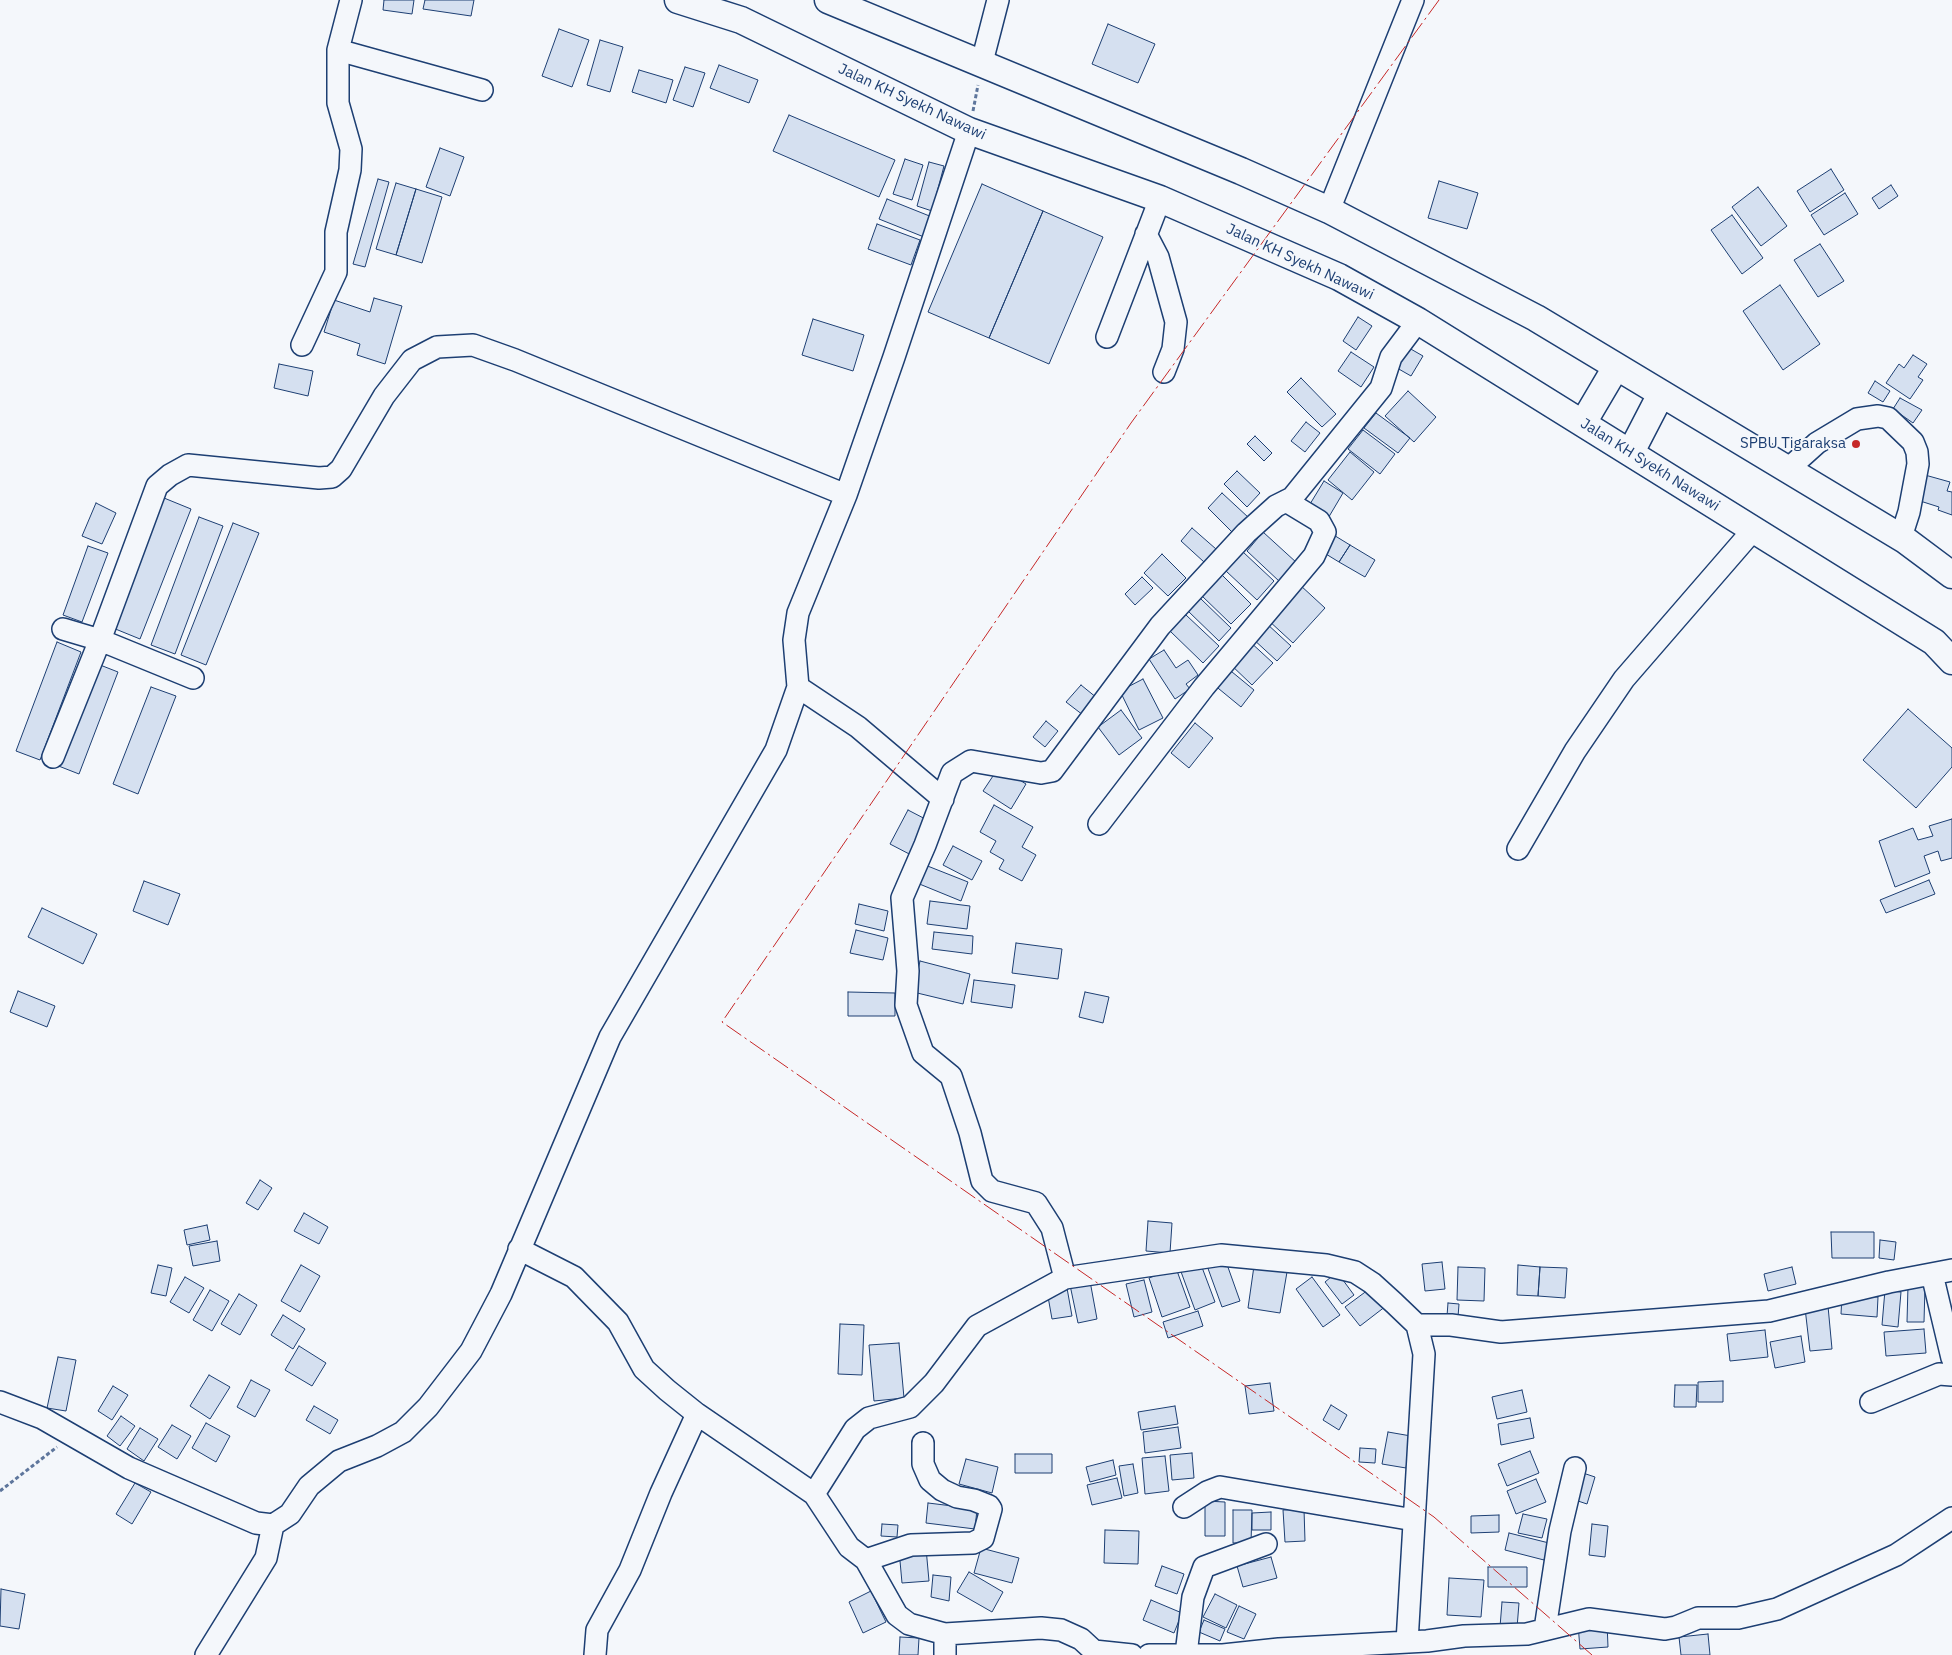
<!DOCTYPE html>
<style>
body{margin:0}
canvas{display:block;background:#f4f7fb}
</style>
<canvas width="1952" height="1655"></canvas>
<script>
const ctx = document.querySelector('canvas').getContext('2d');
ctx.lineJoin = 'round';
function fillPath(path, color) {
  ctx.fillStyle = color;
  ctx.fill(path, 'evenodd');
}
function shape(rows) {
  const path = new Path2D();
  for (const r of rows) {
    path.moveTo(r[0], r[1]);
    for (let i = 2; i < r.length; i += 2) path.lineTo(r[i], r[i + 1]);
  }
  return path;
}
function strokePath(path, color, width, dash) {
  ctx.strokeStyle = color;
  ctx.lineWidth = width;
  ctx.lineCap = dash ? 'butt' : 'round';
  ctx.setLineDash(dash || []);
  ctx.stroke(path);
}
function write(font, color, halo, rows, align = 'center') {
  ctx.font = font + ' "IBM Plex Sans",sans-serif';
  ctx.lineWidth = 4;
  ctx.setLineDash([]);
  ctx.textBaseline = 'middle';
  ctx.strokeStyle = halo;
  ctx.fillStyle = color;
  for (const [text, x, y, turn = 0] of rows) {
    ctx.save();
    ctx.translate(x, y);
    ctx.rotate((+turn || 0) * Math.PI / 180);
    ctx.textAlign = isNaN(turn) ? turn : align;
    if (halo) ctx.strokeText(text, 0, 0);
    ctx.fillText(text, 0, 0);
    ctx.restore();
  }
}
const building = shape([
 [384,0,414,0,412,14,383,10,384,0],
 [425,0,474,0,471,16,423,9,425,0],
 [1108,24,1155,44,1138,83,1092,64,1108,24],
 [559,29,589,40,572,87,542,76,559,29],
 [600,40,623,47,610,92,587,85,600,40],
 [719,65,758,80,749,103,710,88,719,65],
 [685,67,705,73,693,107,673,100,685,67],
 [639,70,673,80,666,103,632,92,639,70],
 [789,115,895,160,879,197,773,151,789,115],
 [440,148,464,157,450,196,426,187,440,148],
 [905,159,923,165,912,200,893,194,905,159],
 [929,162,944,166,932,211,917,206,929,162],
 [1831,169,1844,190,1810,212,1797,191,1831,169],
 [378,179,389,182,365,267,353,264,378,179],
 [1439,181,1478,193,1467,229,1428,218,1439,181],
 [396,183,416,189,396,255,376,249,396,183],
 [982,184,1043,211,989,338,928,312,982,184],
 [1891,185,1898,196,1879,209,1872,198,1891,185],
 [1758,187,1787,226,1761,246,1732,207,1758,187],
 [416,189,442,197,422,263,396,255,416,189],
 [1845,193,1858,214,1824,235,1811,215,1845,193],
 [887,199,932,217,924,237,879,219,887,199],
 [1043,211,1103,237,1049,364,989,338,1043,211],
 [1732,215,1763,258,1742,274,1711,230,1732,215],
 [877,224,920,240,911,265,868,249,877,224],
 [1820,244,1844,281,1818,297,1794,260,1820,244],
 [1780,285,1820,344,1783,370,1743,311,1780,285],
 [374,298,402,306,385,364,357,355,360,344,324,332,334,300,370,312,374,298],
 [1358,317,1372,326,1356,350,1343,341,1358,317],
 [813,319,864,335,853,371,802,355,813,319],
 [1402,344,1423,356,1411,376,1390,364,1402,344],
 [1351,352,1374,367,1361,387,1338,371,1351,352],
 [1913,355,1927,364,1918,377,1923,380,1910,399,1886,383,1899,364,1904,368,1913,355],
 [279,364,313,371,308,396,274,388,279,364],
 [1301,378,1336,414,1322,427,1287,392,1301,378],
 [1875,381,1890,391,1883,402,1868,393,1875,381],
 [1408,391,1436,417,1414,442,1385,416,1408,391],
 [1900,398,1922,410,1913,423,1893,409,1900,398],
 [1376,413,1410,438,1398,453,1364,428,1376,413],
 [1306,422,1320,433,1305,452,1291,441,1306,422],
 [1363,430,1395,454,1380,474,1348,449,1363,430],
 [1255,436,1272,453,1264,461,1247,444,1255,436],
 [1350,452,1374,472,1352,500,1328,480,1350,452],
 [1237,471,1260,493,1247,507,1224,484,1237,471],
 [1925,475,1950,482,1947,491,1952,492,1952,515,1938,510,1939,507,1917,500,1925,475],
 [1324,481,1343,493,1327,520,1307,509,1324,481],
 [1222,493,1249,518,1234,534,1208,508,1222,493],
 [164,498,191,509,140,639,113,628,164,498],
 [96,503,116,513,102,544,82,536,96,503],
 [199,517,223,526,175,654,151,645,199,517],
 [233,523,259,533,206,665,181,655,233,523],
 [1192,528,1216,549,1204,562,1181,541,1192,528],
 [1263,532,1297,563,1280,582,1247,551,1263,532],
 [1332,534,1350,545,1339,562,1321,551,1332,534],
 [1350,545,1375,560,1365,577,1339,562,1350,545],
 [88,546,108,553,82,622,63,615,88,546],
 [1243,552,1274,581,1257,600,1226,571,1243,552],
 [1162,554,1186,578,1168,596,1144,573,1162,554],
 [1222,575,1251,604,1231,624,1201,595,1222,575],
 [1142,577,1153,588,1135,605,1125,594,1142,577],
 [1300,585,1325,608,1293,643,1268,620,1300,585],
 [1200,598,1231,628,1219,641,1188,611,1200,598],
 [1186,615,1219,646,1203,663,1170,631,1186,615],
 [1266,623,1291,646,1277,661,1252,638,1266,623],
 [1248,640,1273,663,1252,685,1228,662,1248,640],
 [57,642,81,652,40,760,16,751,57,642],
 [1164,650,1176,668,1188,660,1198,675,1186,684,1190,689,1175,699,1149,659,1164,650],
 [95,663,118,672,79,774,56,765,95,663],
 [1226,667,1254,690,1241,707,1213,684,1226,667],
 [1143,679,1163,718,1139,730,1120,691,1143,679],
 [1081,685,1097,698,1083,715,1066,702,1081,685],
 [151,687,176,696,138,794,113,784,151,687],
 [1908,709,1952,748,1952,767,1916,808,1863,760,1908,709],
 [1121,710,1142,738,1119,755,1098,727,1121,710],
 [1046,721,1058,731,1045,747,1033,737,1046,721],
 [1195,723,1213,738,1189,768,1171,753,1195,723],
 [999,767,1026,784,1011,809,983,791,999,767],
 [994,805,1033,827,1022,847,1036,855,1022,881,999,869,1004,860,990,852,996,841,980,832,994,805],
 [908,810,933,823,915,857,890,844,908,810],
 [1952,819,1952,858,1941,861,1938,851,1924,856,1930,873,1895,887,1879,841,1913,828,1918,840,1933,836,1929,826,1952,819],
 [953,846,982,861,972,880,943,865,953,846],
 [925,865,968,882,961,901,917,883,925,865],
 [1929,880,1935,894,1886,913,1880,900,1929,880],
 [144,881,180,894,168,925,133,911,144,881],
 [930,901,970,906,967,929,927,924,930,901],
 [859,904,888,911,884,931,855,924,859,904],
 [42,908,97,934,83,964,28,937,42,908],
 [856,930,888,938,883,960,850,953,856,930],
 [934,932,973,936,972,954,932,949,934,932],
 [1016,943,1062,949,1058,979,1012,973,1016,943],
 [920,961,970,974,963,1004,913,992,920,961],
 [974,980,1015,985,1012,1008,971,1002,974,980],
 [18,991,55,1006,47,1027,10,1012,18,991],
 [848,992,895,993,895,1016,848,1016,848,992],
 [1085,992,1109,997,1103,1023,1079,1017,1085,992],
 [260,1180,272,1188,258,1210,246,1203,260,1180],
 [304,1213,328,1227,319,1244,294,1231,304,1213],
 [1148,1221,1172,1223,1170,1253,1146,1251,1148,1221],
 [207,1225,210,1240,187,1245,184,1230,207,1225],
 [1831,1232,1874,1232,1874,1258,1832,1258,1831,1232],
 [1880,1240,1896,1242,1894,1260,1879,1258,1880,1240],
 [217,1241,220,1261,193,1266,189,1246,217,1241],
 [1224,1256,1240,1301,1222,1307,1206,1263,1224,1256],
 [1200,1262,1215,1302,1195,1310,1180,1269,1200,1262],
 [1442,1262,1445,1289,1425,1291,1422,1264,1442,1262],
 [158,1265,172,1268,166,1296,151,1293,158,1265],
 [301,1265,320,1276,300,1312,281,1301,301,1265],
 [1518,1265,1540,1267,1538,1296,1517,1295,1518,1265],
 [1254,1266,1287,1272,1280,1313,1248,1308,1254,1266],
 [1458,1267,1485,1268,1484,1301,1457,1300,1458,1267],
 [1540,1267,1567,1268,1565,1298,1538,1296,1540,1267],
 [1792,1267,1796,1284,1768,1291,1764,1274,1792,1267],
 [1176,1268,1190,1307,1162,1317,1149,1278,1176,1268],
 [1337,1272,1354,1295,1342,1304,1325,1282,1337,1272],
 [185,1277,204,1288,189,1313,170,1302,185,1277],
 [1312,1277,1340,1315,1323,1327,1296,1289,1312,1277],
 [1144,1280,1152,1312,1134,1317,1126,1284,1144,1280],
 [1090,1281,1097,1319,1078,1323,1070,1285,1090,1281],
 [1908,1286,1925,1286,1924,1322,1907,1322,1908,1286],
 [1372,1287,1386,1306,1360,1326,1345,1307,1372,1287],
 [1067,1288,1072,1316,1052,1319,1047,1291,1067,1288],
 [210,1290,229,1301,212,1331,193,1320,210,1290],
 [1885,1290,1901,1292,1898,1327,1882,1325,1885,1290],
 [239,1294,257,1305,240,1335,221,1324,239,1294],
 [1842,1295,1878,1297,1877,1317,1841,1314,1842,1295],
 [1448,1303,1459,1304,1458,1317,1447,1316,1448,1303],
 [1828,1306,1832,1349,1810,1351,1805,1308,1828,1306],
 [1198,1311,1203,1326,1168,1338,1163,1322,1198,1311],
 [283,1315,305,1329,293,1349,271,1335,283,1315],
 [840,1324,864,1325,862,1375,838,1374,840,1324],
 [1924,1329,1926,1353,1886,1356,1884,1332,1924,1329],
 [1765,1330,1768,1357,1730,1361,1727,1334,1765,1330],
 [1801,1336,1805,1362,1775,1368,1770,1342,1801,1336],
 [899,1343,904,1398,874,1401,869,1345,899,1343],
 [299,1346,326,1363,312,1386,285,1370,299,1346],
 [58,1357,76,1360,66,1411,47,1408,58,1357],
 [209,1375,230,1387,210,1419,190,1406,209,1375],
 [251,1380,270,1390,255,1417,237,1407,251,1380],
 [1723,1381,1723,1402,1698,1402,1698,1382,1723,1381],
 [1270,1383,1274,1411,1249,1414,1245,1386,1270,1383],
 [1675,1385,1697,1385,1696,1407,1674,1407,1675,1385],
 [113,1386,128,1395,112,1420,98,1411,113,1386],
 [1522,1390,1527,1412,1497,1419,1492,1397,1522,1390],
 [1331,1405,1347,1415,1339,1430,1323,1420,1331,1405],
 [314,1406,338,1420,330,1434,306,1420,314,1406],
 [1175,1406,1178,1424,1141,1430,1138,1412,1175,1406],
 [121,1416,135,1426,120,1446,107,1436,121,1416],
 [1530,1418,1534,1438,1501,1445,1498,1424,1530,1418],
 [206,1423,230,1436,216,1462,192,1448,206,1423],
 [172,1425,191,1436,177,1459,158,1447,172,1425],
 [1178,1427,1181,1448,1145,1453,1143,1432,1178,1427],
 [140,1428,158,1439,144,1461,127,1449,140,1428],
 [1388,1432,1411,1436,1406,1468,1382,1464,1388,1432],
 [1360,1448,1376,1449,1375,1463,1359,1462,1360,1448],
 [1530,1451,1539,1473,1507,1486,1498,1464,1530,1451],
 [1192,1453,1194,1478,1172,1480,1170,1455,1192,1453],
 [1015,1454,1052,1454,1052,1473,1015,1473,1015,1454],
 [1165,1456,1169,1491,1145,1494,1142,1458,1165,1456],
 [966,1459,998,1467,992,1493,959,1484,966,1459],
 [1113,1460,1116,1475,1090,1482,1086,1467,1113,1460],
 [1133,1464,1138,1493,1124,1496,1119,1466,1133,1464],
 [1577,1471,1595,1477,1587,1504,1569,1498,1577,1471],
 [1117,1478,1122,1498,1092,1505,1087,1485,1117,1478],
 [1536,1479,1546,1502,1516,1514,1507,1491,1536,1479],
 [135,1483,151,1492,132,1524,116,1514,135,1483],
 [1205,1501,1225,1502,1225,1536,1205,1536,1205,1501],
 [928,1503,977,1509,975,1529,926,1523,928,1503],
 [1304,1509,1305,1541,1285,1542,1283,1510,1304,1509],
 [1233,1510,1252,1510,1251,1543,1233,1543,1233,1510],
 [1271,1512,1271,1530,1252,1530,1252,1513,1271,1512],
 [1523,1514,1547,1519,1542,1538,1518,1533,1523,1514],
 [1499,1515,1499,1532,1471,1533,1471,1516,1499,1515],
 [882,1524,898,1525,897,1537,881,1536,882,1524],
 [1592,1524,1608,1526,1605,1557,1589,1555,1592,1524],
 [1105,1530,1139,1531,1138,1564,1104,1563,1105,1530],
 [1509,1533,1549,1543,1544,1560,1505,1550,1509,1533],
 [926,1548,929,1581,902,1583,899,1550,926,1548],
 [981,1548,1019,1558,1012,1583,974,1573,981,1548],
 [1271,1557,1277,1578,1243,1587,1237,1566,1271,1557],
 [1162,1566,1184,1574,1177,1594,1155,1586,1162,1566],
 [1488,1567,1527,1567,1527,1587,1488,1587,1488,1567],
 [969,1572,1003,1592,992,1612,957,1592,969,1572],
 [933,1575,951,1577,949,1601,931,1597,933,1575],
 [1449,1578,1484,1580,1481,1617,1447,1615,1449,1578],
 [1,1589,25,1594,19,1629,0,1626,1,1589],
 [871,1591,886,1622,863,1633,849,1602,871,1591],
 [1215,1594,1237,1605,1226,1628,1203,1617,1215,1594],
 [1151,1600,1182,1613,1174,1633,1143,1620,1151,1600],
 [1502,1602,1519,1603,1517,1628,1500,1627,1502,1602],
 [1239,1606,1256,1614,1244,1639,1227,1632,1239,1606],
 [1204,1620,1225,1629,1220,1641,1199,1632,1204,1620],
 [1607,1622,1608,1647,1580,1649,1578,1624,1607,1622],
 [1708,1634,1710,1655,1681,1655,1679,1637,1708,1634],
 [900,1637,919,1638,918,1655,899,1655,900,1637]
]);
fillPath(building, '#d5e0f0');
strokePath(building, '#1d3f73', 1);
const minor = shape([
 [338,50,482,90],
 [982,62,998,0],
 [1329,210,1413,0],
 [1146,234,1158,257,1176,322,1173,349,1164,372],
 [1107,337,1160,199],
 [302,345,336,272,336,232,350,170,351,149,338,103,338,50,351,0],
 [1787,470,1817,443,1857,419,1878,416,1888,418,1913,442,1917,452,1918,464,1909,512,1901,537],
 [63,629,100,640,193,678],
 [798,687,858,727,943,799],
 [53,757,100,640,157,486,170,475,188,465,319,478,332,477,341,469,384,396,412,360,437,347,473,345,515,360,846,495],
 [1099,824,1204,687,1314,556,1325,532,1319,521,1286,501],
 [1518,849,1575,751,1624,679,1754,529],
 [519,1249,574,1277,618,1322,644,1369,667,1390,697,1414,814,1494,849,1547,866,1560,897,1615,909,1624,945,1634,1041,1628,1061,1630,1081,1639,1094,1651,1132,1655],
 [1932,1274,1952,1358],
 [1065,1278,1052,1228,1036,1203,992,1191,982,1181,970,1133,951,1076,923,1053,906,1005,908,971,902,898,925,845,952,773,971,761,1041,773,1052,771,1160,626,1246,533,1276,506,1292,498,1381,388,1391,357,1418,321],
 [1417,1325,1451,1325,1501,1332,1769,1311,1889,1282,1952,1270],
 [0,1402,42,1418,129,1468,256,1523,273,1525,290,1514,309,1486,339,1461,377,1446,403,1432,428,1407,471,1351,501,1294,610,1037,776,750,798,687,794,640,798,613,846,495,894,357,969,131],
 [1871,1402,1939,1374,1952,1375],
 [814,1494,855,1429,869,1418,910,1407,934,1383,977,1326,1065,1278,1221,1255,1326,1265,1355,1272,1372,1283,1394,1303,1417,1325,1424,1354,1407,1642],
 [1184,1507,1207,1492,1220,1487,1414,1520],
 [866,1560,911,1545,973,1543,983,1538,991,1509,989,1506,974,1500,957,1497,942,1490,930,1480,923,1464,923,1443],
 [1545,1629,1560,1531,1575,1468],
 [945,1634,945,1655],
 [1186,1654,1193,1597,1204,1567,1266,1544],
 [206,1655,266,1558,273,1525],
 [595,1655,597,1630,630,1570,661,1493,697,1414],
 [1149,1655,1223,1655,1279,1649,1427,1641,1464,1636,1527,1634,1589,1619,1665,1629,1676,1627,1698,1618,1738,1618,1777,1609,1896,1555,1952,1518]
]);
const major = shape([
 [678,0,741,20,969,131,1160,199,1339,277,1418,321,1934,642,1952,661],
 [828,0,1241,171,1329,210,1536,318,1905,540,1952,575],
 [1583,423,1616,367],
 [1631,452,1661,394]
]);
strokePath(minor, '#1d3f73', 24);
strokePath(major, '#1d3f73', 29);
strokePath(shape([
 [973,111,978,85],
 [0,1491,57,1447]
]), '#5e769c', 3, [4, 2.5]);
strokePath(minor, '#f4f7fb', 21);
strokePath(major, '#f4f7fb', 26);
strokePath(shape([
 [1439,0,1131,423,722,1022,1434,1517,1592,1655]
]), '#c62828', 1, [18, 4, 2.5, 4]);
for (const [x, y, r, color] of [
 [1856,444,5,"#c62828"]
]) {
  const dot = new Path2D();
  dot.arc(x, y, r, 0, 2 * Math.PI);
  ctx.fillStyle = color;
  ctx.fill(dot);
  strokePath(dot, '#f4f7fb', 2);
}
write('15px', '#1d3f73', '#f4f7fb', [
 ["Jalan KH Syekh Nawawi",912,102,25],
 ["Jalan KH Syekh Nawawi",1300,262,25],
 ["Jalan KH Syekh Nawawi",1650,465,32]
]);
write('15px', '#1d3f73', '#f4f7fb', [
 ["SPBU Tigaraksa",1846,444]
], 'right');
</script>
